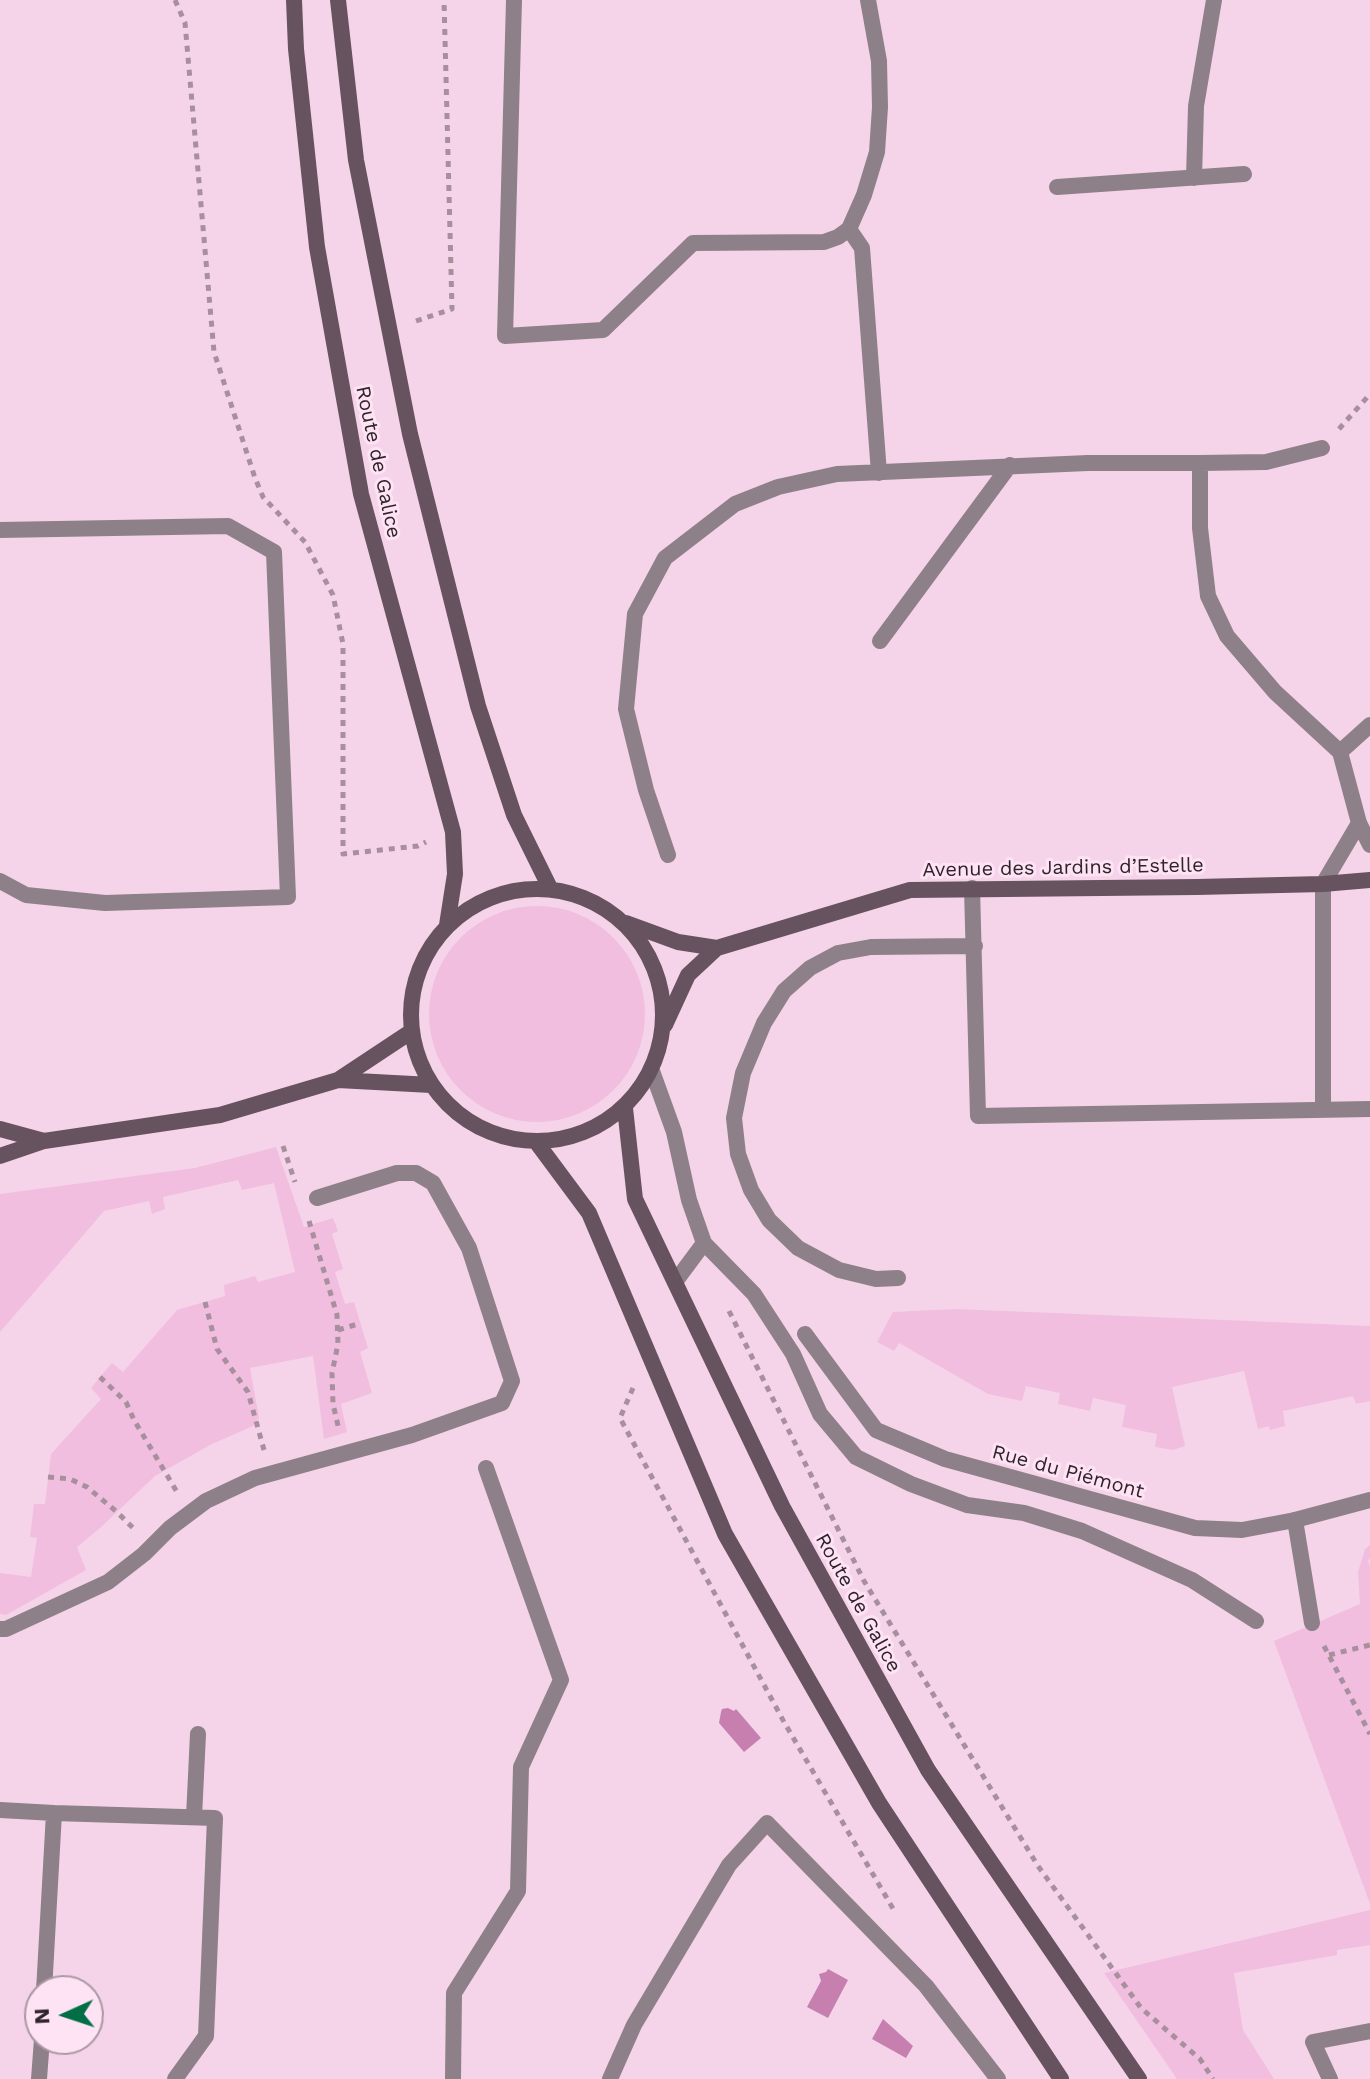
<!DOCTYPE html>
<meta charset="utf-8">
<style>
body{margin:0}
#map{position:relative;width:1370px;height:2079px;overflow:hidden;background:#f5d4e9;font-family:"Work Sans",sans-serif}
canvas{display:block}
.north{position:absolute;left:24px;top:1975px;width:80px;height:80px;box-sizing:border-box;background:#fee3f4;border:2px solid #ac97a4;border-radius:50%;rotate:267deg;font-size:22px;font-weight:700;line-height:32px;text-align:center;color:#30242c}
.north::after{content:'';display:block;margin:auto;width:28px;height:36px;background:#016e46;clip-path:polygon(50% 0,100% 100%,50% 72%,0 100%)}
</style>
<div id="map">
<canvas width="1370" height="2079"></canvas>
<div class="north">N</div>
</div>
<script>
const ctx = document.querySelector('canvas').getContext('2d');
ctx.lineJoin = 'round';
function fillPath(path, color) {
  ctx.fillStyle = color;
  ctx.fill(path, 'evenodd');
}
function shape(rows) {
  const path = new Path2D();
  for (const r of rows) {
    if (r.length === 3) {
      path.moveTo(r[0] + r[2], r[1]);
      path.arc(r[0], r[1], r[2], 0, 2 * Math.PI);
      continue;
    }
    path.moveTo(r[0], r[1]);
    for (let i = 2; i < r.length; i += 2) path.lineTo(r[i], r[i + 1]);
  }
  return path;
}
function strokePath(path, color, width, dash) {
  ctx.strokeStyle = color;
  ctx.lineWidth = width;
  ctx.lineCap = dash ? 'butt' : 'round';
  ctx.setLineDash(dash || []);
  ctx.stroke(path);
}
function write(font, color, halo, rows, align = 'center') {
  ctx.font = font + ' "Work Sans",sans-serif';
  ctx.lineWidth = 6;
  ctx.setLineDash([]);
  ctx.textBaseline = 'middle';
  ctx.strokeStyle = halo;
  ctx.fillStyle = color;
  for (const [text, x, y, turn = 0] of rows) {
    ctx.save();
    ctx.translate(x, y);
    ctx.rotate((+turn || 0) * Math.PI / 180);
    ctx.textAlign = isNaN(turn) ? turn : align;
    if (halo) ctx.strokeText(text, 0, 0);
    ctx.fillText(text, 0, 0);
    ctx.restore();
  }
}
fillPath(shape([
 [537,1014,108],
 [276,1147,304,1227,333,1218,338,1231,332,1234,343,1269,335,1272,345,1304,354,1302,368,1348,360,1352,372,1393,341,1404,347,1432,324,1439,313,1356,250,1368,259,1418,253,1426,212,1444,155,1476,100,1528,77,1547,86,1570,6,1615,0,1614,0,1573,31,1577,37,1538,30,1537,34,1504,45,1504,51,1454,101,1399,91,1388,100,1377,112,1363,123,1372,177,1310,225,1296,224,1285,255,1276,258,1282,295,1272,274,1183,242,1190,238,1180,163,1197,165,1209,152,1214,149,1201,104,1211,0,1332,0,1194,195,1168],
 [956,1309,1370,1326,1370,1401,1356,1404,1353,1396,1283,1411,1285,1426,1270,1430,1269,1426,1258,1429,1244,1371,1172,1387,1185,1446,1173,1450,1155,1447,1157,1434,1122,1427,1126,1405,1093,1398,1090,1411,1058,1404,1060,1393,1026,1386,1022,1401,988,1394,899,1343,894,1351,877,1342,893,1312],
 [1370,1545,1370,1559,1368,1560,1370,1567,1370,1904,1274,1641,1360,1604,1358,1572,1365,1549],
 [1370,1910,1370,1945,1337,1950,1337,1955,1234,1973,1243,2030,1274,2079,1177,2079,1104,1973]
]), '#f1bedf');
fillPath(shape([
 [728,1708,734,1711,736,1709,761,1738,744,1752,719,1723,721,1712,722,1709],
 [828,1969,848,1980,828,2018,807,2007,821,1981,819,1974,826,1972],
 [883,2019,913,2046,906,2058,872,2039]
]), '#c67faf');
strokePath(shape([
 [175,0,185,23,214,352,255,478,263,497,305,542,333,595,343,644,343,854,418,846,426,842],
 [416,321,452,309,444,0],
 [1339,429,1370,394],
 [283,1146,295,1182],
 [309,1221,337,1315,338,1344,332,1373,333,1404,339,1430],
 [205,1302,217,1349,248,1392,264,1450],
 [729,1311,864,1581,1038,1866,1141,2008,1200,2059,1213,2079],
 [338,1330,361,1323],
 [100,1377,126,1402,134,1420,177,1492],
 [633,1388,620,1418,784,1722,895,1912],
 [48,1477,70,1479,87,1487,117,1512,134,1529],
 [1324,1646,1370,1734],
 [1329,1655,1370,1645]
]), '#a78f9e', 5, [6, 6]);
strokePath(shape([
 [514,0,505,336,603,330,693,243,824,242,838,237,849,229,862,248,879,473],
 [1194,178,1196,106,1214,0],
 [1057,187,1244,174],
 [0,530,228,526,274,552,288,897,105,903,26,895,0,881],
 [880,641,1010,465],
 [1340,752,1370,725],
 [668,855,646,790,626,709,635,614,665,558,735,504,778,487,837,474,1088,463],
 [1323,884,1359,823,1370,845],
 [652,1071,674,1132,689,1200,704,1243,675,1282],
 [704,1243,754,1294,793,1354,820,1414,856,1457,911,1484,967,1505,1024,1513,1082,1531,1192,1580,1256,1621],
 [1295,1520,1312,1623],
 [0,1629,6,1629,108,1582,144,1554,170,1528,206,1501,255,1478,412,1435,502,1403,512,1381,469,1248,433,1183,416,1173,397,1173,317,1198],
 [1330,2079,1313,2042,1370,2031]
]), '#8d8088', 16);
strokePath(shape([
 [849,229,864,195,877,152,880,107,879,61,868,0],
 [1088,463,1200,463,1200,528,1208,596,1227,636,1275,692,1340,752,1359,823],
 [1200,463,1266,462,1322,448],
 [1323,884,1323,1110],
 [972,888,978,1116,1370,1109],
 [898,1278,876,1279,839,1270,798,1248,769,1220,751,1190,738,1154,734,1118,743,1073,764,1023,784,991,810,968,838,953,871,947,975,946],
 [805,1334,876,1430,945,1459,1195,1528,1242,1530,1295,1520,1370,1500],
 [0,1810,54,1813],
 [194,1817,198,1734],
 [44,1991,54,1813,215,1818,206,2036,175,2079],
 [39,2079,42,2039],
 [453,2079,454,1993,518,1891,521,1767,561,1680,486,1468],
 [610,2079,634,2025,729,1865,767,1823,926,1986,998,2079]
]), '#8d8088', 16);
strokePath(shape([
 [294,0,296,49,317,247,361,494,453,832,455,874,447,925],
 [338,0,356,160,410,434,478,706,514,815,550,888],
 [537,1015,126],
 [626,923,678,942,717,948,910,890,1197,887,1323,884,1370,880],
 [665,1025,688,975,717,948],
 [338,1080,431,1085],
 [625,1108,635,1199,782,1506,928,1770,1139,2079],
 [0,1129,44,1141],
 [537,1143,589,1213,725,1534,879,1803,1061,2079],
 [0,1156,44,1141,220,1115,338,1080,412,1031]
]), '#66535f', 16);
write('20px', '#30242c', '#fee3f4', [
 ["Route de Galice",378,462,78],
 ["Avenue des Jardins d’Estelle",1063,868,-1],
 ["Rue du Piémont",1068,1472,15],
 ["Route de Galice",858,1603,61]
]);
</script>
